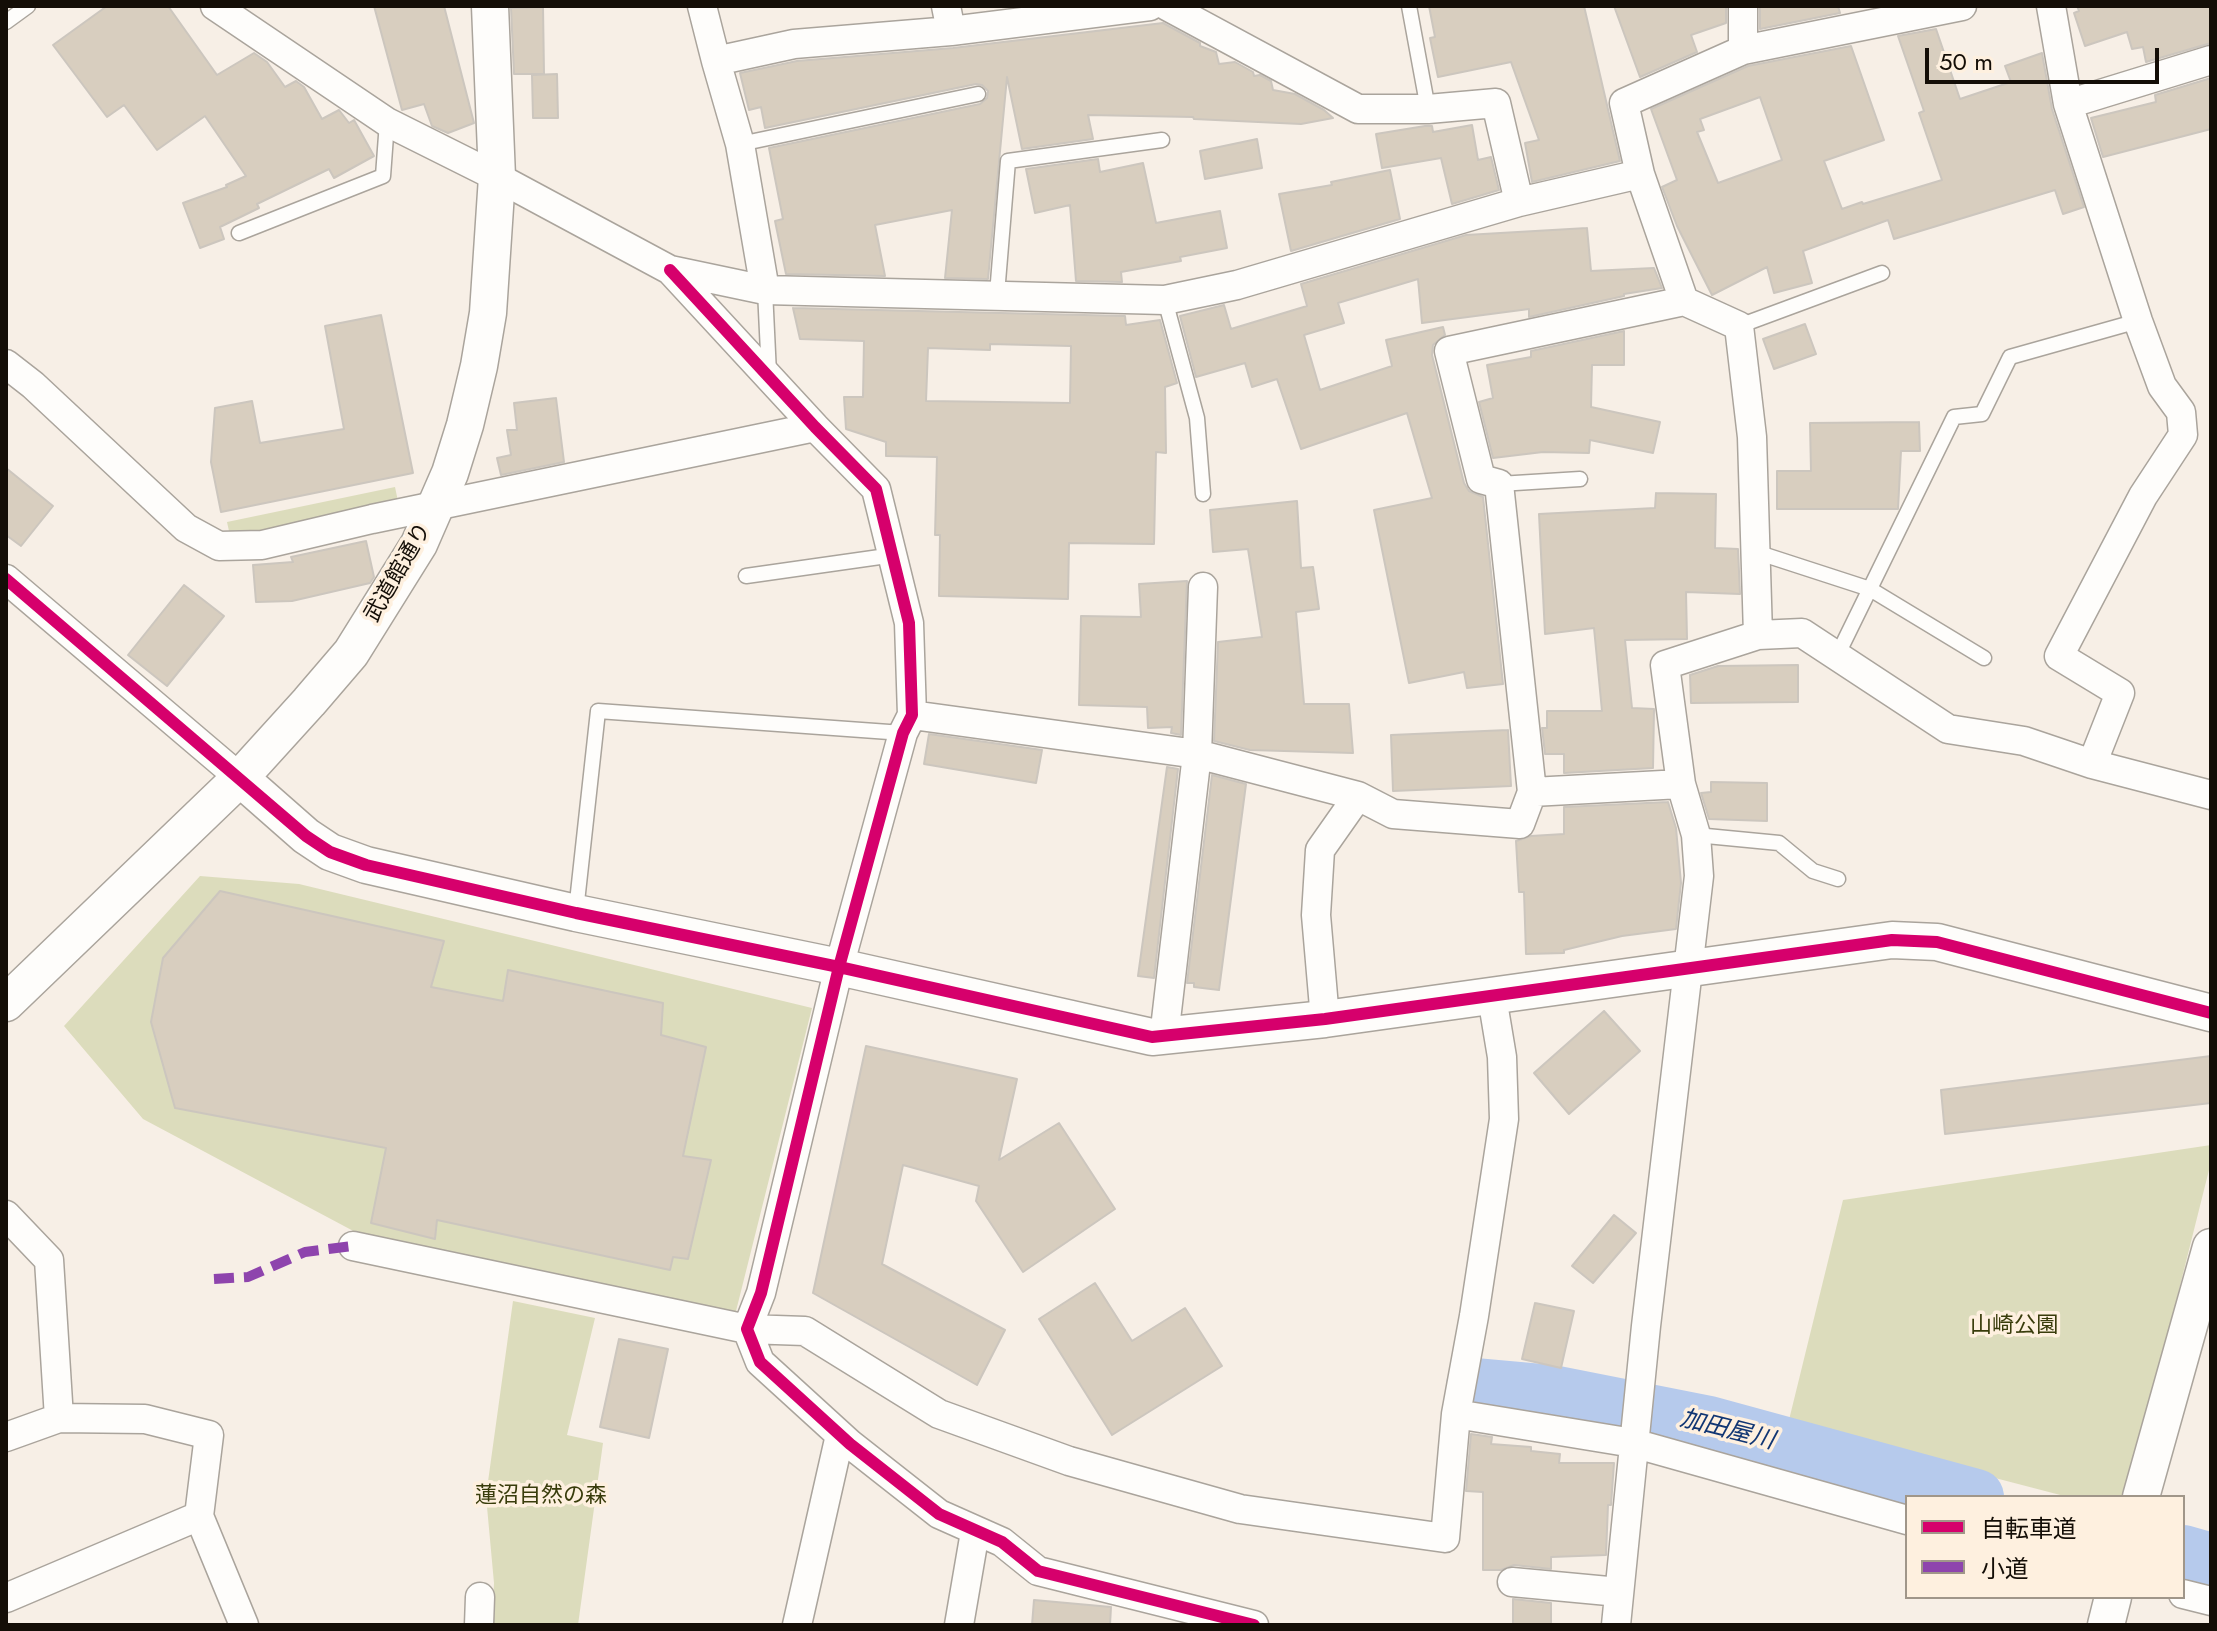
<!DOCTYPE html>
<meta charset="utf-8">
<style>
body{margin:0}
#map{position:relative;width:2217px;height:1631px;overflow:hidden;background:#f7efe6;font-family:Jost,"Noto Sans JP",sans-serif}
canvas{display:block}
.frame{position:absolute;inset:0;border:8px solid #140e07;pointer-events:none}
.legend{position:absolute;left:1905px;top:1495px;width:280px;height:104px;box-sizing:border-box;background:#fef0df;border:2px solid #a09689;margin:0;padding:10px 14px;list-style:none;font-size:24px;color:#140e07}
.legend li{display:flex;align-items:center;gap:16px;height:40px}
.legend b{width:40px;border:2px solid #a09689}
.scale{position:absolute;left:1925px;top:48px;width:234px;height:36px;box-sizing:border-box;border:4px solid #140e07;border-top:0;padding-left:10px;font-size:24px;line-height:28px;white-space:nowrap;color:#140e07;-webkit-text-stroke:6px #fef0df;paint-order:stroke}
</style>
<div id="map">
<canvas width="2217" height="1631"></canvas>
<div class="frame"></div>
<ul class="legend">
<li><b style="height:10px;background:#d6006c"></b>自転車道</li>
<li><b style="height:10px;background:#8e44ad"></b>小道</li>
</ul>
<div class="scale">50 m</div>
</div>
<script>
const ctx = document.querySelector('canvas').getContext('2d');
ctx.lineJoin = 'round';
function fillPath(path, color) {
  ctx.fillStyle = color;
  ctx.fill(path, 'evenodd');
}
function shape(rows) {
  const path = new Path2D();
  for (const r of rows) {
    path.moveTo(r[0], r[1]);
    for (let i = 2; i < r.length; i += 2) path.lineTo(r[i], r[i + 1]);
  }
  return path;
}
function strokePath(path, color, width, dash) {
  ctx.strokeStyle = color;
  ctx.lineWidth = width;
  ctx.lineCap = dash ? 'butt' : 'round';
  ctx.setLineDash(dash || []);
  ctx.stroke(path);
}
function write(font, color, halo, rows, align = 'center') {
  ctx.font = font + ' Jost,"Noto Sans JP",sans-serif';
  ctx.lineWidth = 7;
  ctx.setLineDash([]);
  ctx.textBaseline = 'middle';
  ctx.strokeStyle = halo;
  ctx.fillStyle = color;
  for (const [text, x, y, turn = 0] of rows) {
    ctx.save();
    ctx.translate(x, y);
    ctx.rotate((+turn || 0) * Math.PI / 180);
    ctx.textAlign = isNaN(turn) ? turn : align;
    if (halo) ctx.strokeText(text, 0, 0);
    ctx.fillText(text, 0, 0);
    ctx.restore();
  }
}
fillPath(shape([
 [395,487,399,506,231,540,227,522],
 [200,876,299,884,812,1008,735,1315,359,1234,143,1119,64,1026],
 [2211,1145,2211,1162,2127,1497,2068,1497,1788,1424,1843,1200],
 [513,1301,595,1318,567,1435,603,1443,578,1625,492,1625,494,1583,486,1496]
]), '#dcdcbc');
strokePath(shape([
 [1474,1386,1552,1393,1709,1424,1976,1497],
 [2183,1553,2211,1561]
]), '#b6caec', 56);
const building = shape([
 [107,6,168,6,217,75,254,53,267,62,285,87,296,81,304,87,322,119,339,110,349,123,354,120,374,156,334,178,329,169,257,204,259,208,220,227,224,239,200,248,183,203,227,187,226,185,246,176,205,116,157,150,124,105,107,117,53,45,107,6],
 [374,6,444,6,474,123,448,133,432,126,424,104,402,110,374,6],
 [1429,6,1584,6,1620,161,1532,182,1525,143,1539,140,1511,62,1438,77,1430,38,1435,37,1429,6],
 [1614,6,1726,6,1726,23,1691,35,1697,52,1640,77,1614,6],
 [1760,6,1838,6,1840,13,1760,29,1760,6],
 [2077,6,2211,6,2211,43,2146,62,2143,47,2132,49,2127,32,2085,46,2074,13,2079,11,2077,6],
 [543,7,544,74,514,74,511,8,543,7],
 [1163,23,1200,43,1200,46,1216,52,1219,64,1235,62,1253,72,1254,76,1260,75,1271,81,1273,90,1295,94,1324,110,1333,118,1301,124,1194,119,1193,117,1088,115,1093,139,1022,149,1007,77,988,279,945,278,952,210,875,225,885,276,786,274,775,221,783,219,769,148,980,104,987,98,988,91,982,85,976,84,765,128,761,107,749,110,740,73,797,61,953,48,1163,23],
 [1936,29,1960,99,2011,82,2005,66,2042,53,2052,109,2084,207,2063,214,2055,190,1894,239,1888,220,1803,251,1812,283,1774,293,1767,267,1712,295,1677,226,1662,187,1677,180,1651,109,1748,66,1851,46,1884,140,1824,161,1842,209,1862,202,1863,204,1942,180,1919,113,1924,111,1898,36,1936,29],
 [1760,97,1782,160,1718,183,1697,132,1704,130,1700,119,1760,97],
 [557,74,558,118,533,118,532,75,557,74],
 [2211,78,2211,129,2103,157,2091,118,2156,102,2155,95,2211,78],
 [1472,125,1478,160,1491,157,1499,190,1452,204,1441,158,1382,168,1376,134,1425,126,1432,126,1433,132,1472,125],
 [1257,139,1262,168,1205,179,1200,151,1257,139],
 [1098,159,1100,172,1143,163,1156,223,1220,211,1227,248,1180,257,1181,261,1121,272,1122,282,1076,281,1070,205,1035,213,1026,169,1098,159],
 [1390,170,1400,219,1291,251,1279,194,1332,185,1331,182,1390,170],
 [1587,228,1591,271,1654,268,1662,288,1624,294,1624,296,1529,317,1529,309,1422,323,1418,279,1338,303,1344,323,1304,335,1320,390,1392,366,1386,340,1443,327,1445,335,1433,345,1432,355,1464,483,1469,491,1483,497,1503,684,1467,688,1464,672,1409,683,1374,510,1432,498,1407,413,1301,449,1277,379,1252,387,1245,363,1196,377,1180,316,1224,305,1231,329,1307,306,1301,284,1466,235,1587,228],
 [793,308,1125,316,1126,325,1160,320,1177,383,1165,387,1166,453,1156,452,1154,544,1069,543,1068,599,939,596,940,535,935,535,937,457,886,456,886,442,846,429,844,397,863,397,864,341,800,339,793,308],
 [990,344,1071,346,1070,403,926,401,928,348,990,350,990,344],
 [381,315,413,473,221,512,211,462,215,408,252,401,260,443,344,429,325,326,381,315],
 [1805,324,1816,354,1774,369,1763,339,1805,324],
 [1624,331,1624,365,1592,365,1591,407,1660,422,1653,453,1590,440,1589,453,1543,452,1493,458,1479,402,1493,398,1487,365,1531,357,1531,351,1624,331],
 [556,398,564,462,501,475,497,458,511,455,507,430,517,430,514,403,556,398],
 [1919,422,1920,451,1901,451,1898,509,1777,509,1777,471,1811,471,1810,423,1919,422],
 [6,468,53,506,21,546,6,535,6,468],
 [1656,493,1716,494,1715,548,1738,549,1740,594,1686,592,1687,639,1625,640,1632,708,1654,709,1653,768,1564,773,1564,754,1545,754,1542,728,1547,728,1547,711,1602,711,1594,628,1545,634,1539,514,1655,508,1656,493],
 [1297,501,1301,568,1313,567,1319,609,1296,612,1304,704,1349,704,1353,753,1250,750,1214,741,1218,642,1262,637,1248,549,1213,552,1210,510,1297,501],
 [366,541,374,577,370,583,292,601,256,602,253,565,293,562,291,557,366,541],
 [1187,581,1181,735,1171,733,1172,727,1148,728,1147,707,1079,705,1081,616,1141,617,1139,584,1187,581],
 [184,585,224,616,167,686,128,655,184,585],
 [1798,665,1798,702,1691,703,1690,675,1718,666,1798,665],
 [1508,730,1511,786,1393,791,1391,735,1508,730],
 [929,734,1042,750,1036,783,924,764,929,734],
 [1167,767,1178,769,1154,978,1138,976,1167,767],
 [1212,775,1246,784,1219,990,1194,987,1194,983,1187,983,1212,775],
 [1711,782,1767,783,1767,821,1709,819,1701,793,1711,792,1711,782],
 [1668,802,1676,828,1681,883,1676,929,1622,936,1564,950,1564,953,1526,954,1524,892,1519,892,1516,841,1531,836,1564,834,1564,807,1668,802],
 [220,891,444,941,431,987,503,1001,508,970,663,1003,661,1035,706,1047,683,1156,711,1160,688,1259,673,1257,670,1270,437,1220,435,1239,371,1223,386,1148,175,1108,151,1022,163,958,220,891],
 [1604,1011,1640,1051,1569,1114,1534,1073,1604,1011],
 [866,1046,1017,1079,999,1160,1059,1123,1115,1209,1023,1272,976,1201,979,1186,903,1165,882,1264,1005,1330,977,1385,813,1293,866,1046],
 [2211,1056,2211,1103,1945,1134,1941,1090,2211,1056],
 [1614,1215,1636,1233,1593,1283,1572,1266,1614,1215],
 [1095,1283,1132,1341,1185,1308,1222,1366,1112,1435,1039,1319,1095,1283],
 [1535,1303,1574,1311,1561,1368,1522,1359,1535,1303],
 [619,1339,668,1349,649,1438,600,1427,619,1339],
 [1471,1434,1492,1437,1491,1444,1531,1447,1531,1451,1560,1454,1559,1463,1614,1463,1611,1505,1608,1505,1606,1555,1551,1557,1551,1569,1514,1565,1501,1570,1483,1570,1483,1492,1466,1491,1471,1434],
 [1513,1599,1551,1603,1551,1625,1513,1625,1513,1599],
 [1034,1600,1111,1607,1110,1625,1032,1625,1034,1600]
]);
fillPath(building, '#d8cebf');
strokePath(building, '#ccc6be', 2);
const service = shape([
 [1409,6,1428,109],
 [6,22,28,6],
 [740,144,978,94],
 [239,233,383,176,387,122],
 [765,290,769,374],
 [997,294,1008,161,1162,140],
 [1165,300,1197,418,1203,494],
 [1739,326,1882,273],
 [1499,484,1580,479],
 [1756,552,1870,589,1984,658],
 [746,576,894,555],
 [1837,656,1954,417,1982,414,2010,357,2138,321],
 [1696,835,1779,843,1813,871,1838,879],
 [576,911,598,711,903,733]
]);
const minor = shape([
 [215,6,387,122,497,177,670,270,765,290,1165,300,1237,285,1519,202,1640,174,1624,103,1743,50,1743,6],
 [702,6,716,61],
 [946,6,951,31],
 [1167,6,1358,109,1428,109,1496,103,1519,202],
 [2051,6,2068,104,2138,321,2162,386,2181,412,2183,435,2143,496,2059,656,2120,693,2092,764],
 [1743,50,1962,6],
 [2068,104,2211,60],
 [1640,174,1684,301,1739,326,1752,437,1758,635],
 [670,270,815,427,876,489,909,623,912,715,903,733,839,967,761,1293,747,1329,760,1362,850,1444,939,1514,1002,1542,1038,1571,1254,1625],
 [765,290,740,144,716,61,794,44,951,31,1150,6],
 [6,364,33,385,186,528,219,546,262,545,372,519,815,427],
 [6,579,240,778],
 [912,715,1197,754,1358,796,1393,814,1520,824,1532,792,1681,784],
 [1532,792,1499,484,1481,479,1449,351,1684,301],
 [1325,1019,1316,915,1320,850,1358,796],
 [1164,1037,1197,754,1203,587],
 [6,1215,49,1260,59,1418],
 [353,1246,747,1329,805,1331,939,1414,1069,1461,1240,1509,1445,1538,1456,1414,1474,1316,1504,1119,1502,1057,1492,997],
 [1456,1414,1633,1443,1907,1520],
 [6,1437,59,1418,145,1419,209,1435,199,1516,244,1625],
 [1512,1582,1619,1592],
 [2183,1594,2211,1601],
 [6,1598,199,1516],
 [479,1625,480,1597],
 [797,1625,840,1435],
 [959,1625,975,1532],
 [1616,1625,1646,1326,1699,876,1696,835,1681,784,1665,665,1758,635,1802,633,1948,729,2024,741,2092,764,2211,795]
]);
const tertiary = shape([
 [240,778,306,836,330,852,366,865,576,913,839,967,1152,1037,1325,1019,1892,940,1937,942,2211,1013],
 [6,1003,240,778,309,702,351,653,419,544,450,473,465,425,479,366,488,313,497,177,490,6],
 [2141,1497,2211,1247],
 [2106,1625,2113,1597]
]);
strokePath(service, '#aaa49c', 17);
strokePath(minor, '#aaa49c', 31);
strokePath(tertiary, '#aaa49c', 39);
strokePath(service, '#fefdfb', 14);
strokePath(minor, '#fefdfb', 28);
strokePath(tertiary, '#fefdfb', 36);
strokePath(shape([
 [214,1279,248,1277,305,1252,353,1246]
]), '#8e44ad', 10, [20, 10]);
strokePath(shape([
 [670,270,815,427,876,489,909,623,912,715,903,733,839,967,761,1293,747,1329,760,1362,850,1444,939,1514,1002,1542,1038,1571,1254,1625],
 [6,579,306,836,330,852,366,865,576,913,839,967,1152,1037,1325,1019,1892,940,1937,942,2211,1013]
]), '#d6006c', 12);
write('22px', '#140e07', '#fef0df', [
 ["武道館通り",399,573,-60]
]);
write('22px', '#393c0b', '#fef0df', [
 ["山崎公園",2014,1327],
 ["蓮沼自然の森",541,1497]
]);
write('italic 24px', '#113673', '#fef0df', [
 ["加田屋川",1727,1431,14]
]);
</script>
